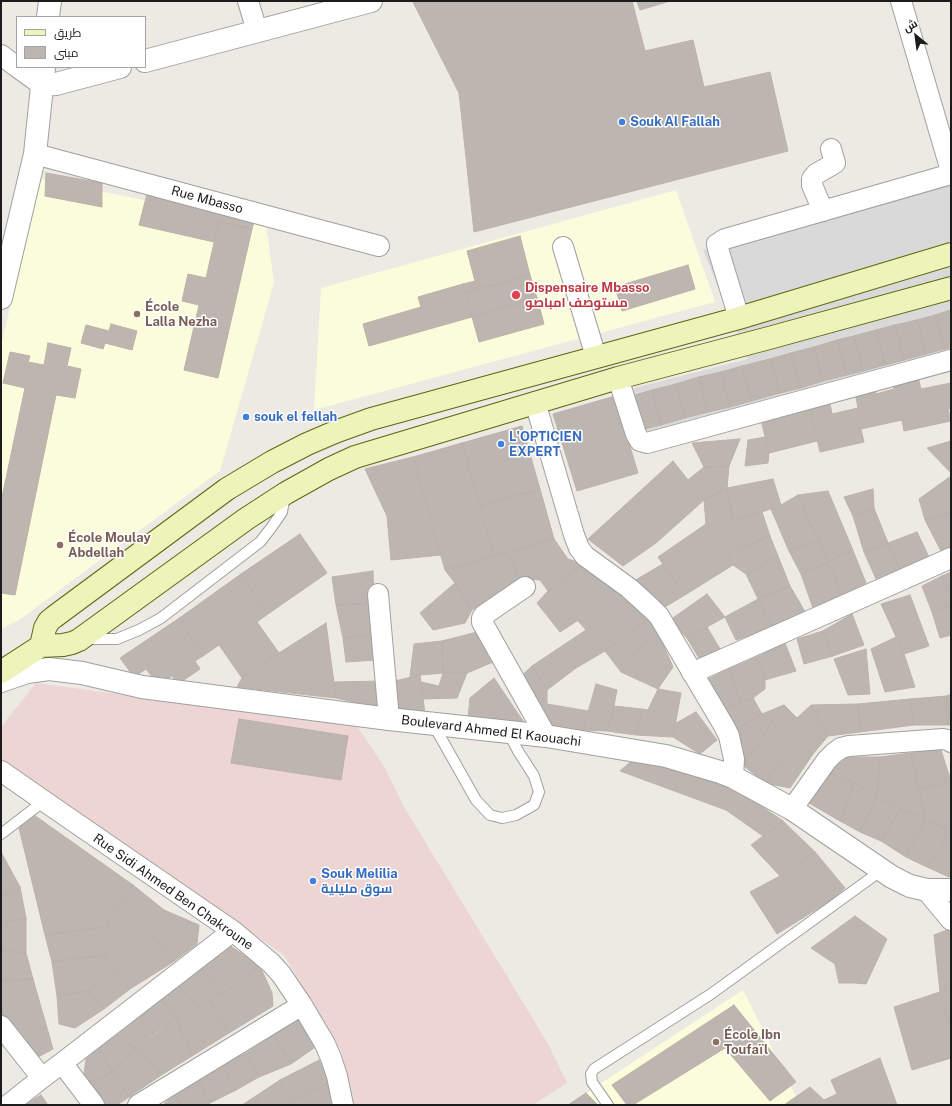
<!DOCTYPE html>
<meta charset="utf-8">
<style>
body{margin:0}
#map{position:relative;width:952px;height:1106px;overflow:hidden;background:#edeae3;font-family:"Public Sans",Cairo,sans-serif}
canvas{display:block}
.frame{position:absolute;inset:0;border:2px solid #1c1c1c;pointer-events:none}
.legend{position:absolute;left:16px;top:16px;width:130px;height:52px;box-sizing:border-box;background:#fff;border:1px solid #a4a4a4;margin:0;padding:5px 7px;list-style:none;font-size:12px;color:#1c1c1c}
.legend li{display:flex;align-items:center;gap:8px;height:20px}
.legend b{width:20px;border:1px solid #a4a4a4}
.north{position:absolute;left:896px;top:16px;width:40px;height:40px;-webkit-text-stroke:3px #fff;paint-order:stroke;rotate:331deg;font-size:11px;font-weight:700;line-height:16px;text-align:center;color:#1c1c1c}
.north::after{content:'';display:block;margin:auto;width:14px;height:18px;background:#1c1c1c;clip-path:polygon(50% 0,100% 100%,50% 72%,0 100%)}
</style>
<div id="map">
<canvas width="952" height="1106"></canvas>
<div class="frame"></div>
<ul class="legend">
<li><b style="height:5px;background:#eef3ba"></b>طريق</li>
<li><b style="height:11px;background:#bdb6b0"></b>مبنى</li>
</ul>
<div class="north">ش</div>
</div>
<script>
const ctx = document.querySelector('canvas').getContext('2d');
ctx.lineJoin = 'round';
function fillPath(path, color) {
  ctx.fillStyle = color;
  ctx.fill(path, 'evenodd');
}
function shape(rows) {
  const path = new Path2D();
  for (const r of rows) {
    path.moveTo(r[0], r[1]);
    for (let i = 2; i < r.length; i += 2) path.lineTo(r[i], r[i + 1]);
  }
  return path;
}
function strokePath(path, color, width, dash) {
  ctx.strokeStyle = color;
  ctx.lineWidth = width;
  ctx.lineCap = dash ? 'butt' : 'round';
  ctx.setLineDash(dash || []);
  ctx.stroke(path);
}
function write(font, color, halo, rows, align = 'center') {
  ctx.font = font + ' "Public Sans",Cairo,sans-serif';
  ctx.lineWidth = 3;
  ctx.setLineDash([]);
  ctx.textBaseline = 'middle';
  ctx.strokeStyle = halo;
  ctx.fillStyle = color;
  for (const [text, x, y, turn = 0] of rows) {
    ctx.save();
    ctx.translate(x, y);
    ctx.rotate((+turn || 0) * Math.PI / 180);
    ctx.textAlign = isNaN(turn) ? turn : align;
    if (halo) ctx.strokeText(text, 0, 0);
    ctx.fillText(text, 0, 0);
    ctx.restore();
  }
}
fillPath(shape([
 [951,181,951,354,635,444,619,392,748,359,703,250]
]), '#dad9d9');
fillPath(shape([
 [36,683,357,726,385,768,404,807,547,1042,567,1083,533,1105,354,1105,341,1050,284,955,1,759,1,727]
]), '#ecd5d3');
fillPath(shape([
 [41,179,266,225,274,283,220,471,19,620,1,629,1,345],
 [676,190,715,302,314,410,321,288],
 [743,990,800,1105,568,1105]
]), '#fbfcdc');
const building = shape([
 [416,1,632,1,645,51,693,40,704,87,770,72,788,151,474,232,459,93,413,2,416,1],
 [637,1,670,1,640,10,637,1],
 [46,173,102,183,102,207,45,196,46,173],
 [147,194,255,218,252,229,219,221,214,242,139,225,147,194],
 [219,221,252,229,218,378,184,370,199,305,182,301,188,274,206,278,219,221],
 [520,236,530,275,465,293,463,284,475,281,467,251,520,236],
 [688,265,695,289,622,311,615,287,688,265],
 [530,275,537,298,472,317,465,293,530,275],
 [463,284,472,317,369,346,363,324,421,307,418,297,463,284],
 [537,298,544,324,479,342,472,317,537,298],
 [951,310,951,348,945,349,935,315,951,310],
 [935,315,945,349,926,354,917,320,935,315],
 [917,320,926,354,904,360,895,325,917,320],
 [111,324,137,331,132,350,105,343,103,349,81,343,86,325,109,331,111,324],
 [895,325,904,360,885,365,876,330,895,325],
 [876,330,885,365,863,371,854,336,876,330],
 [854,336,863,371,847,375,837,340,854,336],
 [837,340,847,375,823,381,814,347,837,340],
 [48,343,71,348,67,366,81,369,75,398,56,395,15,595,1,593,1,502,25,388,3,383,10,352,30,356,28,362,44,365,48,343],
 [814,347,823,381,801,388,791,353,814,347],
 [791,353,801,388,780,393,770,359,791,353],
 [770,359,780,393,751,401,742,366,770,359],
 [742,366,751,401,730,407,721,372,742,366],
 [721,372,730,407,708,412,699,377,721,372],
 [699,377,708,412,685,418,676,384,699,377],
 [918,377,921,389,951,383,951,408,948,409,951,421,904,431,902,420,861,429,864,442,820,452,810,409,830,404,832,414,858,408,855,392,874,387,876,394,894,389,893,383,918,377],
 [676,384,685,418,661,425,652,390,676,384],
 [652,390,661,425,640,430,632,396,652,390],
 [615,396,638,473,577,491,553,414,615,396],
 [810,409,817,441,769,453,761,420,810,409],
 [522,426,540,489,480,506,462,443,522,426],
 [765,437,769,453,768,463,745,466,748,440,765,437],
 [740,439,729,466,704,467,692,443,740,439],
 [951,441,951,473,927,448,951,441],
 [462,443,494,556,445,570,413,457,462,443],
 [413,457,441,555,391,560,387,516,365,469,413,457],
 [673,461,704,500,656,543,624,506,673,461],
 [729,466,727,488,704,500,688,480,704,467,729,466],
 [951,476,951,512,925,520,919,499,951,476],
 [773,479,781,505,762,512,733,521,727,488,773,479],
 [727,488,733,521,762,512,770,536,726,555,706,524,704,500,727,488],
 [540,489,554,539,494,556,480,506,540,489],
 [873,489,874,508,853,516,844,497,873,489],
 [828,491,852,548,828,562,820,541,806,516,798,495,828,491],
 [798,495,806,516,820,541,789,551,771,509,781,505,798,495],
 [624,506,656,543,623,566,588,539,624,506],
 [874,508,888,543,864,552,853,516,874,508],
 [951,512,951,548,942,553,925,520,951,512],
 [706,524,733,565,685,595,658,557,706,524],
 [917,532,929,557,900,570,888,543,917,532],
 [300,534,327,573,268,614,241,574,300,534],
 [770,536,778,556,746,574,733,565,726,555,770,536],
 [554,539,568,559,583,564,548,591,540,580,520,579,508,552,554,539],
 [820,541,828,562,801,574,789,551,820,541],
 [888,543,900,570,877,581,864,552,888,543],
 [852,548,866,583,842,595,828,562,852,548],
 [508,552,520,579,472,610,455,583,445,570,508,552],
 [778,556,790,586,758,599,746,574,778,556],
 [828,562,842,595,813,608,801,574,828,562],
 [583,564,616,588,600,606,560,632,537,603,548,591,583,564],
 [663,564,685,595,665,607,632,582,663,564],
 [373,571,374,603,336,605,332,577,373,571],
 [951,572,951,596,942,576,951,572],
 [241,574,268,614,257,622,279,653,242,678,219,645,203,656,178,619,241,574],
 [942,576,951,596,951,605,932,612,922,586,942,576],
 [455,583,472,610,465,623,433,630,420,613,455,583],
 [790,586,807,615,773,628,758,599,790,586],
 [616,588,648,619,605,651,578,621,600,606,616,588],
 [707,594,725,617,687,638,670,620,707,594],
 [910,595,929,646,904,654,881,604,910,595],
 [758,599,773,628,736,640,725,617,758,599],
 [374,603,377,634,343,638,336,605,374,603],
 [951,605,951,635,940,638,932,612,951,605],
 [852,614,864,645,833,656,823,631,852,614],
 [178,619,203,656,195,661,200,669,178,684,172,676,158,685,146,669,134,677,120,658,178,619],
 [648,619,656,628,621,672,605,651,648,619],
 [326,623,336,698,237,687,242,678,279,653,326,623],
 [707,627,720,649,699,658,687,638,707,627],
 [656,628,673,667,658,689,621,672,656,628],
 [586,630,605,651,576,668,556,650,586,630],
 [481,631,493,662,467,673,443,673,442,641,481,631],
 [823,631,833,656,804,664,797,639,823,631],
 [377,634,377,660,346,662,343,638,377,634],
 [896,637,904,654,915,687,885,692,871,649,896,637],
 [442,641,443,673,420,675,410,677,414,644,442,641],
 [785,643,796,671,765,680,757,657,785,643],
 [866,649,870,694,848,695,834,659,866,649],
 [556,650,576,668,547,690,532,666,556,650],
 [757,657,765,680,765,689,753,698,740,703,729,669,757,657],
 [532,666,547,690,547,704,588,711,583,730,541,725,518,679,532,666],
 [729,669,740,703,723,709,704,681,729,669],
 [443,673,467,673,457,698,423,699,421,682,439,686,443,673],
 [420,675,425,714,397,711,395,681,420,675],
 [494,678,525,724,468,718,470,698,494,678],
 [383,681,382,708,336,698,334,682,383,681],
 [596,684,617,690,614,706,607,731,583,730,596,684],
 [658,689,681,693,673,737,636,735,642,709,648,710,658,689],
 [951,694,951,725,948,725,947,696,951,694],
 [947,696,948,725,914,725,910,699,947,696],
 [753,698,762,714,735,730,723,709,753,698],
 [910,699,914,725,860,732,858,704,910,699],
 [858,704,860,732,828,736,811,705,858,704],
 [784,705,797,718,811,705,828,736,813,754,762,714,784,705],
 [614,706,642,709,636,735,607,731,614,706],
 [696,712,717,740,700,754,673,737,676,723,696,712],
 [762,714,772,722,744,766,735,730,762,714],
 [239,719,348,736,341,780,231,763,239,719],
 [772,722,796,740,765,783,744,766,772,722],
 [796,740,813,754,790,788,765,783,796,740],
 [940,747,951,781,919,790,911,753,940,747],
 [911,753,919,790,926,820,900,809,877,797,880,757,911,753],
 [636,757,736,789,783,821,763,836,726,810,620,771,636,757],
 [847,757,880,757,877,797,854,783,829,773,847,757],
 [829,773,854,783,840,821,809,803,829,773],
 [951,781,951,831,926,820,919,790,951,781],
 [854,783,877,797,860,832,840,821,854,783],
 [877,797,900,809,881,841,860,832,877,797],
 [900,809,926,820,906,857,881,841,900,809],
 [34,815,133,885,104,927,45,935,19,828,34,815],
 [926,820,951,831,927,867,906,857,926,820],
 [783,821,815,852,780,876,751,845,783,821],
 [951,831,951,875,949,877,927,867,951,831],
 [1,852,20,887,1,897,1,852],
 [815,852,845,888,833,899,777,934,750,892,780,876,815,852],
 [133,885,164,910,121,943,106,924,133,885],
 [20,887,26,918,1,923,1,897,20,887],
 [164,910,199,925,197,944,173,962,145,924,164,910],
 [855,916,887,939,866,984,855,983,839,983,835,964,811,948,855,916],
 [26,918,26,953,1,951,1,923,26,918],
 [106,924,121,943,105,955,52,962,45,935,104,927,106,924],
 [145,924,173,962,130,989,105,955,145,924],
 [950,929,951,984,940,992,934,935,950,929],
 [229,945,260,966,221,995,202,968,229,945],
 [1,951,26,953,33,979,5,980,1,983,1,951],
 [105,955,117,971,88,991,57,996,52,962,105,955],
 [260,966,272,993,273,1006,229,1033,210,1001,221,995,260,966],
 [202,968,221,995,199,1007,179,987,202,968],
 [117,971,130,989,104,1009,88,991,117,971],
 [33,979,53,1049,36,1058,1,1013,1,983,5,980,33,979],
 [951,984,951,1022,950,1023,940,992,951,984],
 [179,987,199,1007,176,1019,161,999,179,987],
 [88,991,104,1009,75,1028,59,1024,57,996,88,991],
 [940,992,951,1028,951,1058,912,1070,894,1007,940,992],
 [161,999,176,1019,155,1035,141,1016,161,999],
 [210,1001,229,1033,192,1056,176,1019,210,1001],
 [734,1005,796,1082,770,1101,725,1048,633,1105,627,1105,612,1085,734,1005],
 [141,1016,155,1035,134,1048,117,1035,141,1016],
 [300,1018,314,1048,291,1064,274,1035,300,1018],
 [176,1019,192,1056,163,1074,134,1048,176,1019],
 [117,1035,134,1048,112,1072,99,1048,117,1035],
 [274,1035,291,1064,259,1077,246,1053,274,1035],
 [99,1048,112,1072,89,1085,84,1074,86,1059,99,1048],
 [134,1048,163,1074,129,1097,112,1072,134,1048],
 [246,1053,259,1077,236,1090,221,1065,246,1053],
 [880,1058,897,1105,784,1105,810,1087,824,1100,837,1094,831,1080,880,1058],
 [319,1060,330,1083,289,1101,280,1080,319,1060],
 [221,1065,236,1090,210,1103,199,1080,221,1065],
 [112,1072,129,1097,117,1105,101,1105,89,1085,112,1072],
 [199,1080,210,1103,207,1105,181,1105,175,1094,199,1080],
 [280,1080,290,1105,259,1105,256,1096,280,1080],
 [330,1083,331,1105,290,1105,289,1101,330,1083],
 [586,1093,598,1105,568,1105,586,1093],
 [175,1094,181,1105,163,1105,175,1094],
 [41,1095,48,1105,25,1105,41,1095],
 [256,1096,259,1105,242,1105,256,1096]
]);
fillPath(building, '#bdb6b0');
strokePath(building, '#bdb1a6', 1);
const service = shape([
 [87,639,117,639,139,630,161,618,260,542,271,528,282,512,285,495],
 [433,724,476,800,490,815,502,818,516,815,534,805,539,792,534,776,518,751,508,732],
 [1,834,44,801],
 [608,1105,592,1082,591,1074,594,1069,711,994,882,870]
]);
const minor = shape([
 [248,1,257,31],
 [901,1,951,171],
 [1,55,17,67],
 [17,67,42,85],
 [35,154,379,246],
 [823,211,812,185,812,179,816,174,835,163,831,149],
 [563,247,596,357],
 [739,318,718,249,717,244,725,239,951,174],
 [618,378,636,434,640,441,647,443,951,360],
 [535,402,574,535,579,548,585,556,629,588,651,608,659,616,724,726,729,736,734,759,733,777],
 [525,587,484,615,482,618,482,622,546,736],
 [378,594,389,719],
 [692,673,951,558],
 [1,771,44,801,233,931,271,963,281,974,302,1005,325,1044,331,1058,337,1076,343,1105],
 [792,809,827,760,834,753,841,748,849,746,943,739,948,740,951,742],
 [926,890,951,920],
 [1,1026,42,1078],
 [62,1063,94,1105],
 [8,1105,42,1078,62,1063,233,931],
 [138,1105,302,1005]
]);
const tertiary = shape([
 [48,17,50,1],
 [145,61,371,1],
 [42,85,56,84,120,67],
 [1,298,35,154,44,67],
 [1,681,27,672,49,669,82,673,142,687,389,719,546,736,666,756,720,772,733,777,792,809,892,877,910,886,927,890,951,890]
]);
const secondary = shape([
 [41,646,45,628,49,621,54,617,227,489,272,462,307,444,335,432,371,419,739,318,951,254],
 [1,672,41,646,63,645,72,643,79,640,246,519,286,493,329,469,355,457,618,378,769,338,951,288]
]);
strokePath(service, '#a0a0a0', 12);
strokePath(minor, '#a0a0a0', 22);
strokePath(tertiary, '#a0a0a0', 24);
strokePath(secondary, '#5b680e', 24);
strokePath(service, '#fff', 10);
strokePath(minor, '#fff', 20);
strokePath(tertiary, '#fff', 22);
strokePath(secondary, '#eef3ba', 22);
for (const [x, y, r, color] of [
 [622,122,4,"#3f7fe0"],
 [516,295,5,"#e0444e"],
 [137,314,4,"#8d6e63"],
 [246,417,4,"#3f7fe0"],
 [501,444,4,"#3f7fe0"],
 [60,545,4,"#8d6e63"],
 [313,881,4,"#3f7fe0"],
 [716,1042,4,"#8d6e63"]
]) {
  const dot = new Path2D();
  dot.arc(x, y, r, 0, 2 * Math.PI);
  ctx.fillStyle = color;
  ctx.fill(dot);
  strokePath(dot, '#fff', 1.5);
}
write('bold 13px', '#366cbe', '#fff', [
 ["Souk Al Fallah",630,122],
 ["souk el fellah",254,417],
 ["L'OPTICIEN",509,437],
 ["EXPERT",509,452],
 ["Souk Melilia",321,874],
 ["سوق مليلية",321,889]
], 'left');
write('13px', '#1c1c1c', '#fff', [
 ["Rue Mbasso",207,200,15],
 ["Boulevard Ahmed El Kaouachi",491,731,7],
 ["Rue Sidi Ahmed Ben Chakroune",173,892,35]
]);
write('bold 13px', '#be3a42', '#fff', [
 ["Dispensaire Mbasso",525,288],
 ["مستوصف امباصو",525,303]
], 'left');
write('bold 13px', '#785e54', '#fff', [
 ["École",145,307],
 ["Lalla Nezha",145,322],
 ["École Moulay",68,538],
 ["Abdellah",68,553],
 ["École Ibn",724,1035],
 ["Toufaïl",724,1050]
], 'left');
</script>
